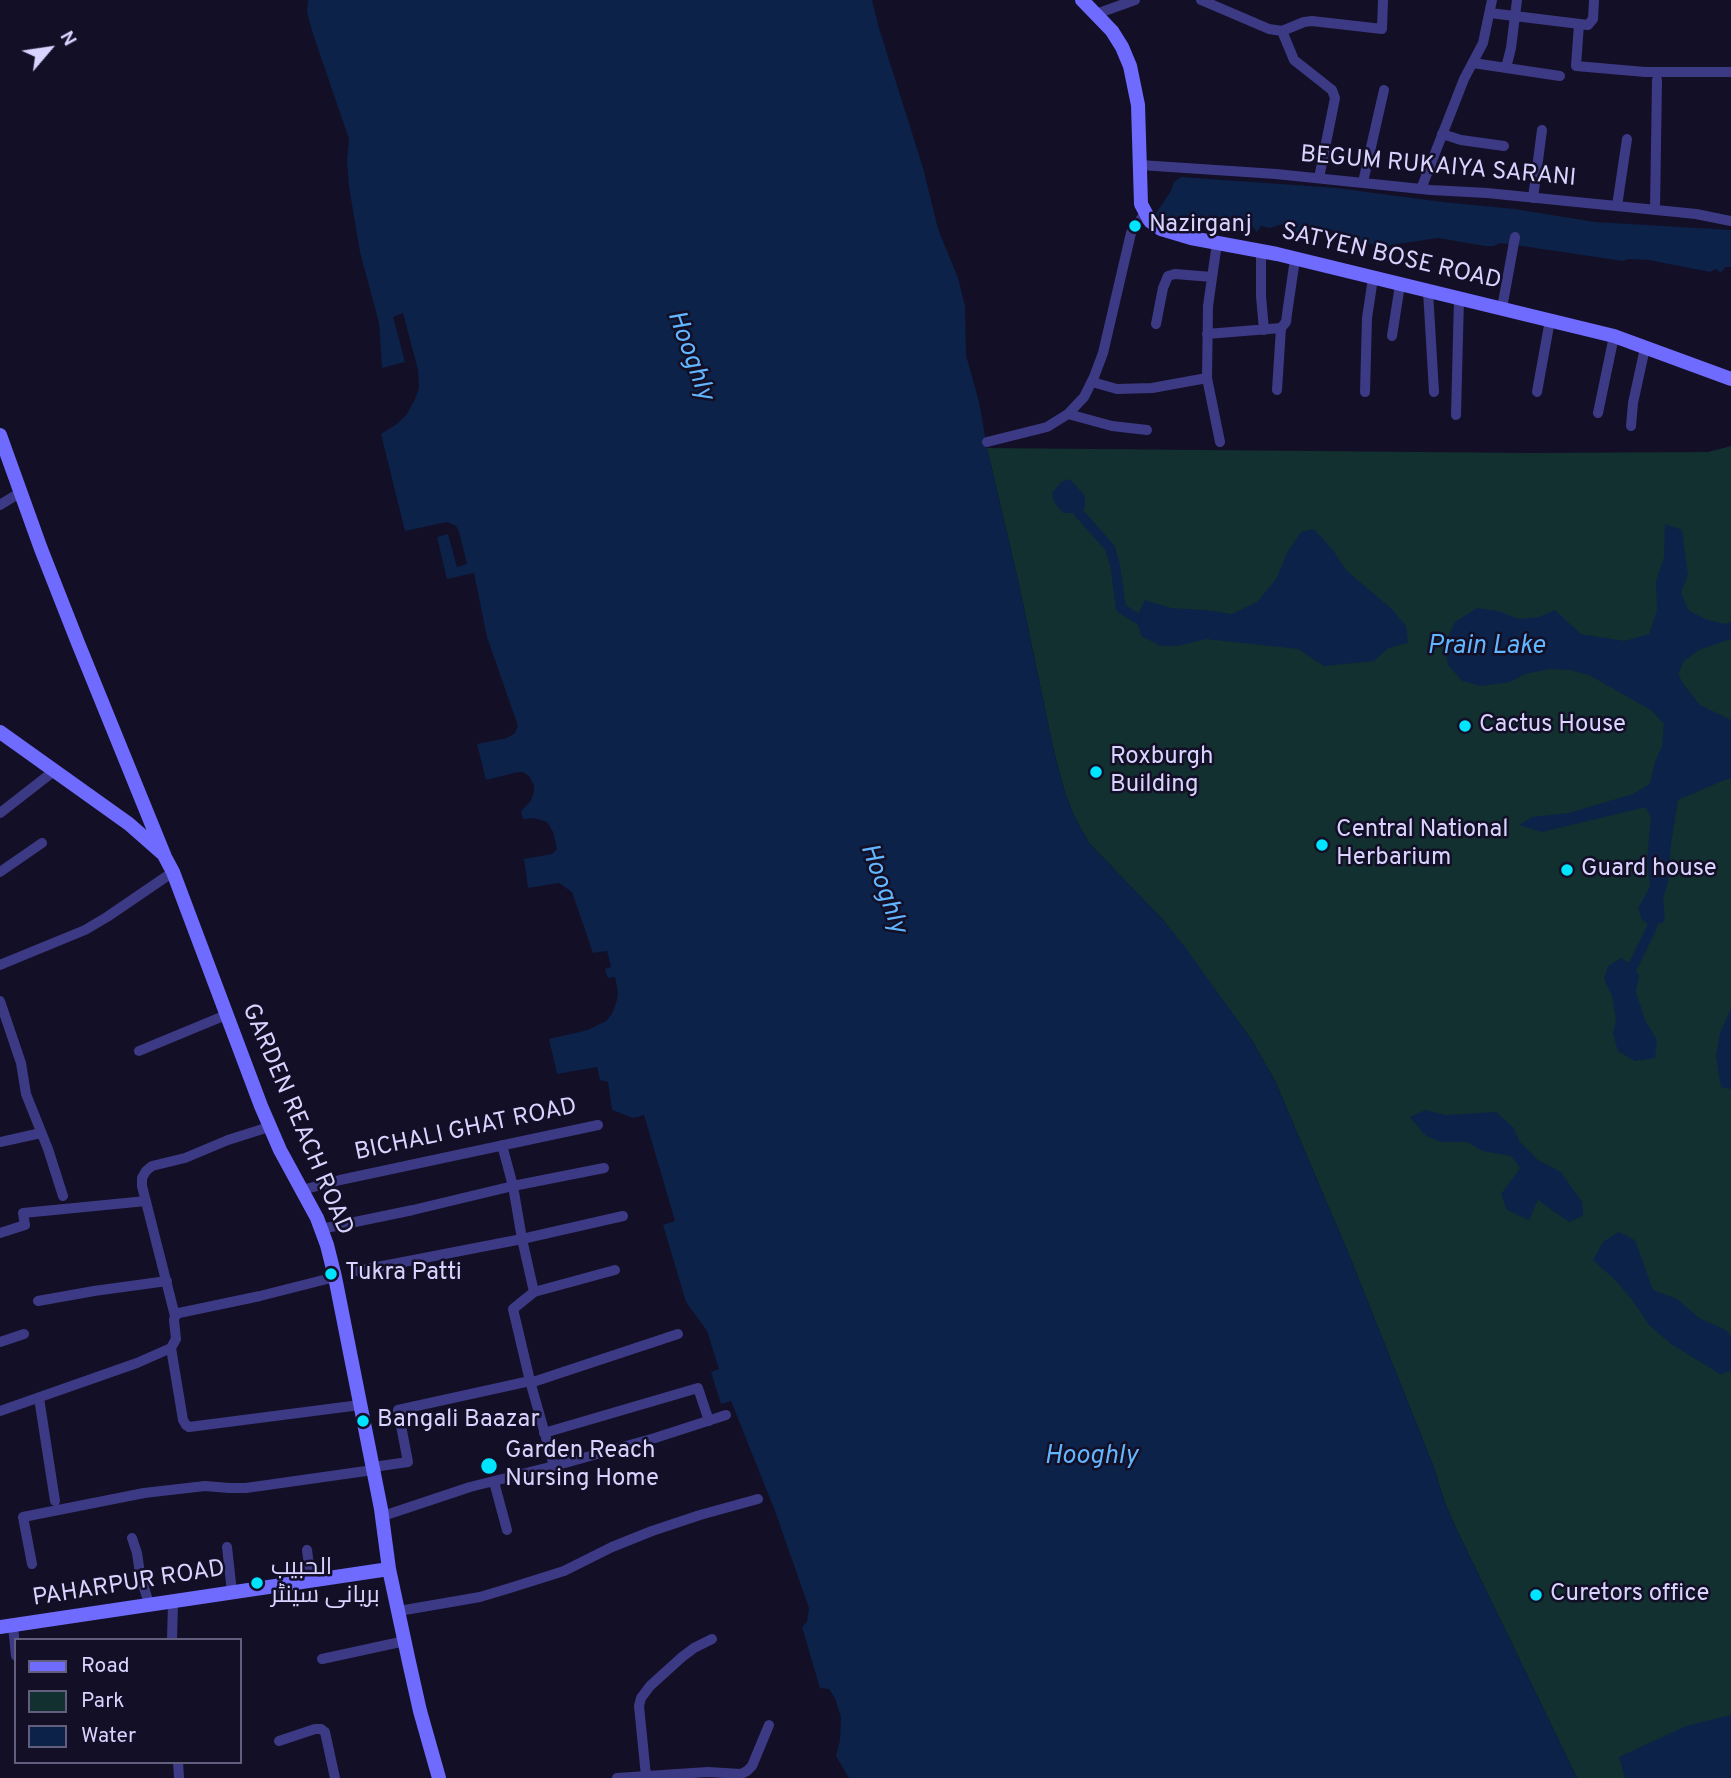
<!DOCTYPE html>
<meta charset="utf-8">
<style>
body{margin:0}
#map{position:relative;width:1731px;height:1778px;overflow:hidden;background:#130f26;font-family:Overpass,sans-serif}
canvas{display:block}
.legend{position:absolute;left:14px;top:1638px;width:228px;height:126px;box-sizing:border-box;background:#130f26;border:2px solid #625e7d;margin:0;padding:9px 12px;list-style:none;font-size:21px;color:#d9d4ff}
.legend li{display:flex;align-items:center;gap:14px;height:35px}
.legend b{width:35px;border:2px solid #625e7d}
.north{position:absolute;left:14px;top:14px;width:70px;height:70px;-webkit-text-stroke:5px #130f26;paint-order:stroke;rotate:61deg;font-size:19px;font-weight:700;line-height:28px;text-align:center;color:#d9d4ff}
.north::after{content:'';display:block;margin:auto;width:24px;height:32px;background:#d9d4ff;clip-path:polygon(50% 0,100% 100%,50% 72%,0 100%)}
</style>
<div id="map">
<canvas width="1731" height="1778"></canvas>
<ul class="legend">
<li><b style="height:9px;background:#6f6bff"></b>Road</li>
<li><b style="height:19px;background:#12302f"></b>Park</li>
<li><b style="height:19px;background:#0c2248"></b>Water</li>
</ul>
<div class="north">N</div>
</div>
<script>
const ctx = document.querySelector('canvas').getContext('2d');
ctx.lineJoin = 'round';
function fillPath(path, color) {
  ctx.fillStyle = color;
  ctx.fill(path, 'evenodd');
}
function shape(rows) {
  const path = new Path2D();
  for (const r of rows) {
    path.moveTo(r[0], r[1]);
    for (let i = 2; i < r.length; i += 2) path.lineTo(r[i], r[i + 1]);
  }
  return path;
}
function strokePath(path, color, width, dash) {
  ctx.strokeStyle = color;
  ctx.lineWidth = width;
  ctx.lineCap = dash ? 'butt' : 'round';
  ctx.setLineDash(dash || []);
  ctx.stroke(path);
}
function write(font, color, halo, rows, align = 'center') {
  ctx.font = font + ' Overpass,Cairo,sans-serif';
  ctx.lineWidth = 5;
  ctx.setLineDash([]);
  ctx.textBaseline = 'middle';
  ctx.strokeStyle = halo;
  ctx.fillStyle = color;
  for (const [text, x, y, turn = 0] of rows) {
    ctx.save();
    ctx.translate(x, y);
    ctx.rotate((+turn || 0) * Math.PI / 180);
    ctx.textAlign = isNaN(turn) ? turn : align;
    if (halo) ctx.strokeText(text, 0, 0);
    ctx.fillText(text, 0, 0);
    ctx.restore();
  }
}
fillPath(shape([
 [1731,446,1731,1778,1577,1778,1455,1526,1445,1503,1433,1465,1350,1257,1275,1081,1253,1042,1184,947,1163,920,1089,843,1076,820,1065,793,1054,752,1018,580,987,448,1529,453,1708,452]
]), '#12302f');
fillPath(shape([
 [308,0,872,0,879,28,923,168,938,229,958,278,965,306,966,355,979,402,987,448,1018,580,1054,752,1065,793,1076,820,1089,843,1163,920,1185,947,1253,1042,1275,1081,1350,1257,1433,1465,1445,1503,1455,1526,1577,1778,849,1778,836,1756,840,1740,841,1717,835,1698,829,1689,820,1688,802,1627,807,1622,809,1608,775,1511,731,1401,721,1404,711,1372,719,1369,707,1331,686,1302,663,1225,675,1221,644,1115,633,1118,612,1110,608,1082,600,1080,597,1067,557,1074,549,1039,588,1030,606,1021,612,1014,617,1000,618,992,615,977,608,978,605,969,611,967,607,951,593,953,572,892,559,883,528,888,524,859,552,854,557,849,553,832,547,822,534,818,523,819,521,811,530,802,534,792,534,785,529,776,523,772,518,772,486,780,477,744,507,738,515,733,518,726,487,637,474,573,447,579,437,537,448,534,457,567,467,564,459,532,456,526,447,522,405,531,381,434,397,424,407,414,415,399,419,388,418,370,403,313,393,317,405,362,382,368,379,323,360,252,349,187,347,161,349,139,313,34,307,12],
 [1181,177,1337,188,1442,202,1515,209,1595,222,1731,230,1731,267,1725,267,1721,273,1716,269,1710,272,1649,260,1629,259,1623,261,1522,246,1500,243,1494,246,1485,246,1438,238,1384,246,1365,243,1326,228,1299,233,1283,224,1270,228,1261,226,1257,232,1251,225,1241,227,1173,218,1159,218,1155,215,1171,191,1174,182],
 [1070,479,1085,496,1085,507,1079,513,1063,513,1054,502,1052,493,1061,482],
 [1665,524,1682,530,1688,575,1681,593,1689,611,1708,620,1725,624,1731,622,1731,639,1699,650,1684,661,1678,674,1684,685,1700,705,1731,720,1731,779,1727,779,1678,800,1671,844,1668,883,1663,899,1665,921,1652,927,1642,920,1638,908,1650,887,1647,859,1651,819,1646,807,1542,832,1519,825,1532,817,1569,813,1633,794,1650,784,1655,762,1662,746,1664,724,1651,710,1589,675,1570,670,1550,669,1525,674,1510,682,1481,686,1462,681,1448,665,1444,645,1455,622,1477,608,1498,611,1519,619,1539,617,1555,610,1581,634,1624,641,1649,634,1657,610,1656,581,1664,557],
 [1314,529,1333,550,1347,571,1393,610,1406,626,1408,643,1388,648,1374,661,1324,666,1298,649,1206,639,1178,646,1161,646,1141,636,1136,618,1145,600,1171,608,1205,610,1232,614,1257,602,1276,579,1288,551,1301,532],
 [1621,958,1633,966,1639,975,1636,992,1645,1020,1657,1040,1655,1058,1635,1061,1618,1051,1613,1034,1616,1019,1612,996,1604,979,1608,966],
 [1731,1008,1731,1089,1721,1087,1716,1056,1720,1033],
 [1425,1110,1446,1115,1496,1112,1513,1127,1520,1142,1538,1160,1561,1172,1582,1202,1583,1216,1569,1222,1538,1200,1529,1220,1507,1210,1501,1194,1520,1168,1511,1156,1483,1151,1467,1142,1440,1142,1425,1135,1410,1117],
 [1619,1232,1635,1240,1653,1290,1677,1299,1699,1318,1726,1330,1731,1337,1731,1371,1720,1374,1671,1344,1649,1325,1633,1301,1616,1281,1593,1260,1603,1242],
 [1731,1715,1731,1778,1625,1778,1619,1757,1686,1726]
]), '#0c2248');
strokePath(shape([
 [1079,513,1110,548,1115,565,1121,608,1136,618],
 [1633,966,1652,927]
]), '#0c2248', 10);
strokePath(shape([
 [1201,0,1269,29,1282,31,1304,22,1312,21,1382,29,1383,0],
 [1490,13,1588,25,1593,19,1594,0],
 [1096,14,1135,0],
 [1579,24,1576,66,1645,72,1731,72],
 [1282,31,1294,60,1332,90,1335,98,1319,178],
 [1473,63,1560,76],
 [1506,68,1511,48,1517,0],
 [1442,134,1461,140,1504,146],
 [1140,165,1276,174,1431,190,1487,193,1696,214,1731,221],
 [1363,182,1384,90],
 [1421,189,1464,79,1483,43,1492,0],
 [1533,198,1542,130],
 [1617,206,1627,139],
 [1655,210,1657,80],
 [1217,243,1208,306,1207,378,1220,442],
 [1261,251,1261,296,1264,330],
 [1428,291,1434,392],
 [1502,308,1515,237],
 [1156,324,1163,288,1168,276,1175,274,1212,277],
 [1207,334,1281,328,1286,322,1287,314,1295,259],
 [1392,336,1400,285],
 [1092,382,1117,389,1152,388,1207,378],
 [1277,390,1281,328],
 [1365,392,1367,318,1373,278],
 [1537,392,1550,320],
 [1598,413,1614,336],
 [1068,414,1112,426,1147,430],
 [1456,415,1459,298],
 [1631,426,1633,403,1645,348],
 [987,442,1047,427,1068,414,1084,397,1094,377,1103,353,1131,233,1145,213],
 [0,505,21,492],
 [0,813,54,771],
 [0,872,42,843],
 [0,965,85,930,107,917,173,872],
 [0,1001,21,1063,26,1094,48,1149,63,1196],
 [139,1051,226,1015],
 [0,1142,41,1133],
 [502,1145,513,1186,522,1239,534,1292,513,1309,530,1381,554,1466],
 [302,1190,340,1180,598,1125],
 [321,1229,413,1210,513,1186,604,1168],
 [0,1233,25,1225,23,1213,146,1201],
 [357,1271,522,1239,623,1216],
 [534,1292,615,1270],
 [38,1301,94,1291,167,1281],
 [175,1316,142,1186,142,1178,146,1171,152,1166,185,1158,228,1140,269,1127],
 [0,1342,24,1334],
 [171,1348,183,1420,186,1425,189,1427,360,1405],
 [39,1398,55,1501],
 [0,1411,137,1363,171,1348,176,1339,174,1320,175,1316,179,1313,260,1296,335,1277],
 [544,1433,698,1388,709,1421],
 [373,1467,408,1462,398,1410,530,1381,536,1381,678,1334],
 [494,1482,507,1530],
 [383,1516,470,1487,554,1466,655,1438,726,1415],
 [132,1538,137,1553,140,1574,149,1604],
 [227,1547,232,1592],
 [307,1550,311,1581],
 [32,1564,23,1517,144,1493,205,1486,229,1488,246,1488,373,1470],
 [399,1611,480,1597,510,1588,564,1571,612,1547,652,1531,700,1515,758,1499],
 [13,1626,16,1656],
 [172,1640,173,1602],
 [322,1659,405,1641],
 [279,1741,315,1729,321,1729,325,1732,335,1778],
 [178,1762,179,1778],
 [646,1776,639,1706,641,1698,650,1686,682,1657,694,1648,712,1639],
 [617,1778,708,1772,741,1774,747,1771,752,1766,769,1725]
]), '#3d3a85', 10);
strokePath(shape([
 [1082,0,1112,31,1122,47,1130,66,1138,105,1141,204,1150,221,1161,229,1191,238,1277,254,1614,336,1731,379],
 [0,435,41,549,78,643,165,857,173,872,261,1106,280,1150,317,1218,327,1245,335,1277,381,1509,389,1569,409,1662,420,1711,439,1778],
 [0,732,129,824,162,853],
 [0,1627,389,1569]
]), '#6f6bff', 14);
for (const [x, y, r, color] of [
 [1135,226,7,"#00e5ff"],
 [1465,726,7,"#00e5ff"],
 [1096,772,7,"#00e5ff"],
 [1322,845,7,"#00e5ff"],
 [1567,870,7,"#00e5ff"],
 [331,1274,7,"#00e5ff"],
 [363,1421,7,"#00e5ff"],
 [489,1466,9,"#00e5ff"],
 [257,1583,7,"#00e5ff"],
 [1536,1595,7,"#00e5ff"]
]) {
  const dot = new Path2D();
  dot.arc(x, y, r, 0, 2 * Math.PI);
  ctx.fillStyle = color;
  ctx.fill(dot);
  strokePath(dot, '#130f26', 2.5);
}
write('24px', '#d9d4ff', '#130f26', [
 ["BEGUM RUKAIYA SARANI",1438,168,5],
 ["SATYEN BOSE ROAD",1391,258,13],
 ["GARDEN REACH ROAD",296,1120,67],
 ["BICHALI GHAT ROAD",466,1131,-12],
 ["PAHARPUR ROAD",129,1585,-9]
]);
write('24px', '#d9d4ff', '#130f26', [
 ["Nazirganj",1149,226],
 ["Cactus House",1479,726],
 ["Roxburgh",1110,758],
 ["Building",1110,786],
 ["Central National",1336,831],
 ["Herbarium",1336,859],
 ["Guard house",1581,870],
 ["Tukra Patti",345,1274],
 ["Bangali Baazar",377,1421],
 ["Garden Reach",505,1452],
 ["Nursing Home",505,1480],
 ["الحبیب",271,1569],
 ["بریانی سینٹر",271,1597],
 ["Curetors office",1550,1595]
], 'left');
write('italic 26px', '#62b6ff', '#130f26', [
 ["Hooghly",689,356,70],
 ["Prain Lake",1486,648],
 ["Hooghly",882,889,70],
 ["Hooghly",1091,1458]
]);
</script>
